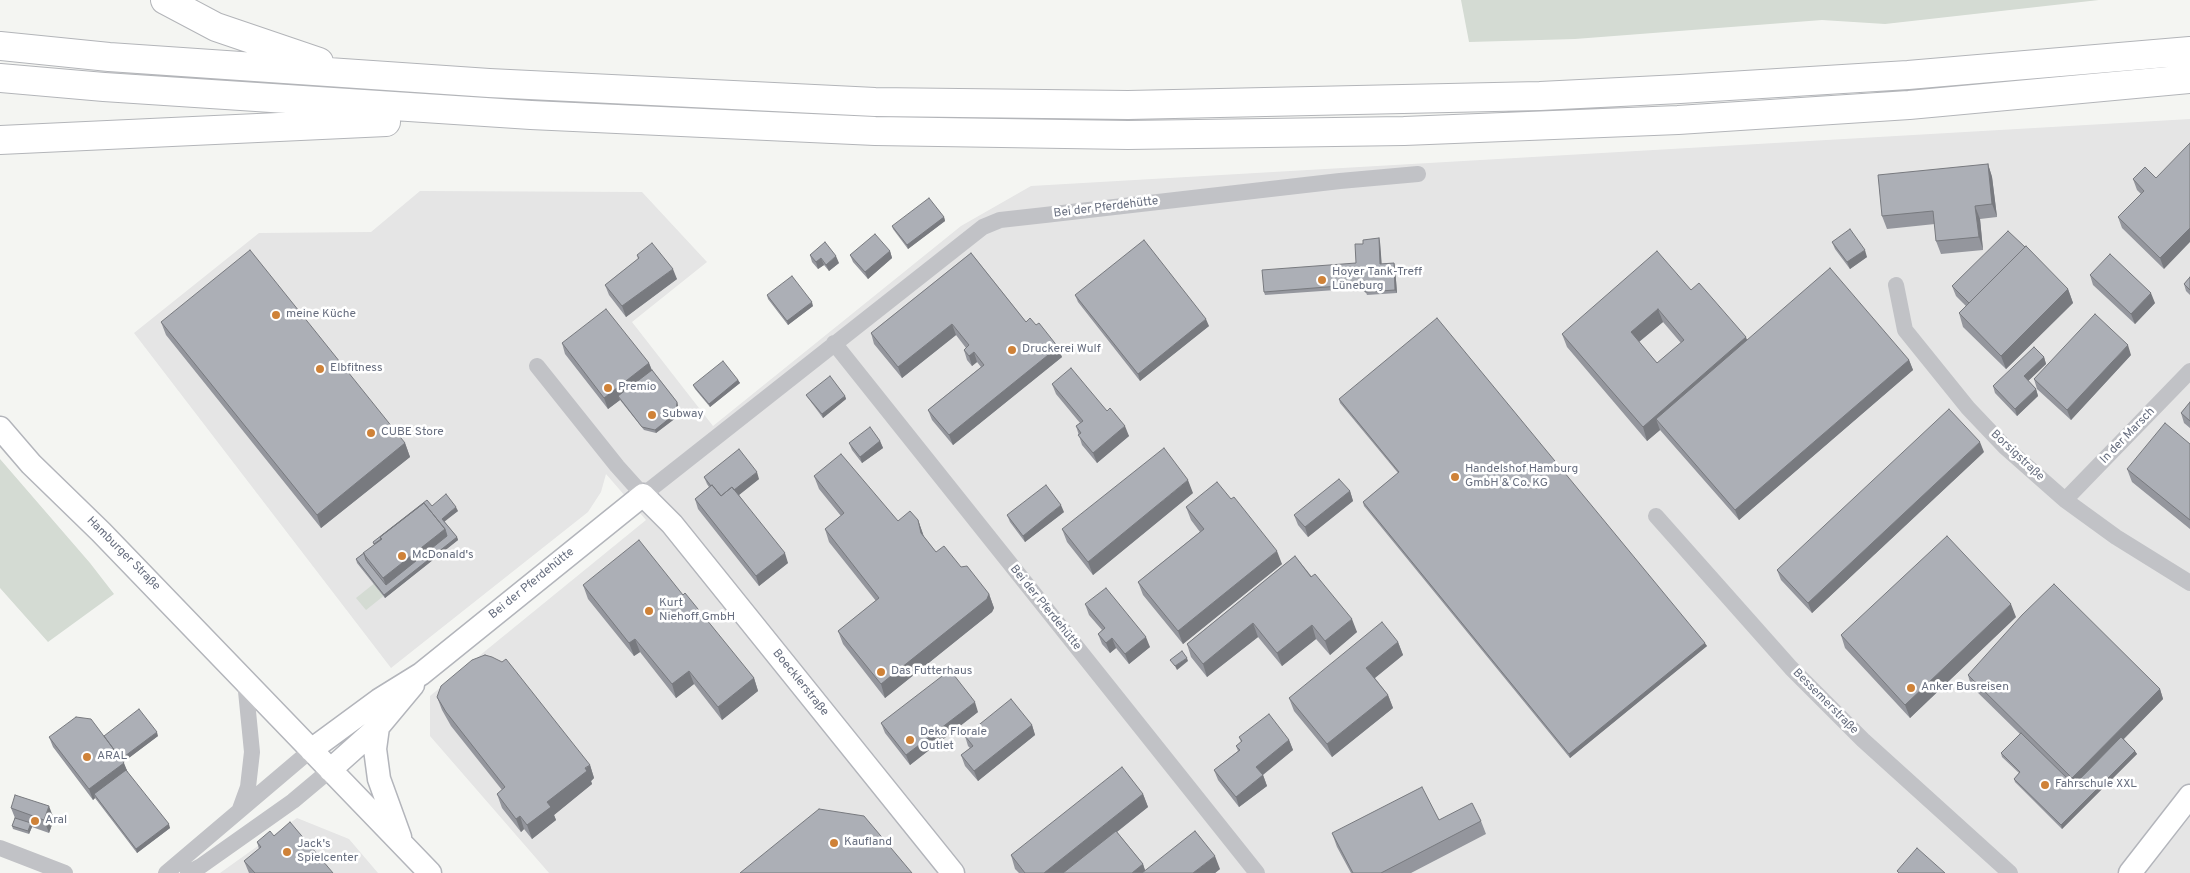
<!DOCTYPE html>
<meta charset="utf-8">
<style>
body{margin:0}
canvas{display:block;background:#f4f5f2}
</style>
<canvas width="2190" height="873"></canvas>
<script>
const ctx = document.querySelector('canvas').getContext('2d');
ctx.lineJoin = 'round';
function fillPath(path, color) {
  ctx.fillStyle = color;
  ctx.fill(path, 'evenodd');
}
function shape(rows) {
  const path = new Path2D();
  for (const r of rows) {
    path.moveTo(r[0], r[1]);
    for (let i = 2; i < r.length; i += 2) path.lineTo(r[i], r[i + 1]);
  }
  return path;
}
function strokePath(path, color, width, dash) {
  ctx.strokeStyle = color;
  ctx.lineWidth = width;
  ctx.lineCap = dash ? 'butt' : 'round';
  ctx.setLineDash(dash || []);
  ctx.stroke(path);
}
function write(font, color, halo, rows, align = 'center') {
  ctx.font = font + ' Overpass,sans-serif';
  ctx.lineWidth = 5;
  ctx.setLineDash([]);
  ctx.textBaseline = 'middle';
  ctx.strokeStyle = halo;
  ctx.fillStyle = color;
  for (const [text, x, y, turn = 0] of rows) {
    ctx.save();
    ctx.translate(x, y);
    ctx.rotate((+turn || 0) * Math.PI / 180);
    ctx.textAlign = isNaN(turn) ? turn : align;
    if (halo) ctx.strokeText(text, 0, 0);
    ctx.fillText(text, 0, 0);
    ctx.restore();
  }
}
fillPath(shape([
 [2190,119,2190,873,549,873,430,736,430,696,646,520,606,474,601,492,588,512,391,668,134,333,259,233,371,232,420,191,642,192,707,262,632,322,713,426,961,226,1031,186],
 [297,818,349,839,378,873,220,873]
]), '#e5e5e5');
fillPath(shape([
 [1461,0,2099,0,1885,24,1822,20,1575,39,1469,42],
 [0,459,90,563,114,594,48,642,0,588],
 [376,582,386,594,366,610,356,598]
]), '#d4dbd3');
const secondary = shape([
 [0,428,31,464,101,532,430,873],
 [378,727,375,749,379,779,400,837],
 [311,750,379,700,421,674,643,495,672,524,953,873],
 [330,770,378,727,413,685],
 [2130,873,2190,796]
]);
const highway = shape([
 [165,0,216,27,319,62],
 [0,46,109,57,489,83,875,102,1128,105,1540,96,1680,89,1908,75,2190,51],
 [0,78,104,87,531,115,875,131,1128,135,1404,131,1678,120,1909,105,2190,79],
 [0,140,386,122]
]);
strokePath(secondary, '#b3b5bb', 25);
strokePath(highway, '#b3b5b9', 30);
strokePath(shape([
 [1896,285,1905,330,1968,408,2005,447,2065,500,2116,537,2190,583],
 [834,343,1257,873],
 [537,366,617,466,643,495,983,227,1000,220,1045,215,1340,181,1418,174],
 [2065,500,2190,371],
 [1656,516,1791,668,1863,740,2010,873],
 [240,809,248,787,252,752,245,681],
 [0,848,65,873],
 [166,873,311,750],
 [188,873,201,866,293,801,330,770]
]), '#c1c2c6', 16);
strokePath(secondary, '#fff', 22);
strokePath(highway, '#fff', 28);
fillPath(shape([
 [1988,164,1992,177,1997,217,1980,219,1983,250,1941,254,1936,241,1935,224,1887,229,1882,216],
 [2156,178,2164,269,2122,228,2118,217,2141,194,2137,190,2133,179],
 [944,217,945,221,908,249,893,229,892,226],
 [1379,238,1380,242,1381,264,1394,263,1395,267,1397,293,1367,295,1364,288,1265,295,1264,292,1356,263,1363,244],
 [1832,242,1867,257,1850,269,1835,249],
 [890,251,892,258,868,279,853,262,850,255],
 [971,253,1026,322,1062,357,953,445,932,420,928,410,981,367,977,362,972,366,967,360,964,350,966,348,956,335,902,378,874,344,871,333],
 [637,255,677,279,626,317,609,295,605,285,638,259],
 [810,255,839,263,829,271,824,265,818,269,812,262],
 [2090,275,2155,303,2135,324,2093,285],
 [2190,277,2190,295,2186,291,2184,284],
 [1952,286,2068,289,2073,303,2006,369,1963,327,1959,313,1966,306,1956,296],
 [1691,290,1747,340,1909,360,1913,370,1739,520,1660,430,1647,441,1567,347,1562,334],
 [1663,322,1681,343,1657,363,1639,342],
 [767,295,813,306,788,325,768,299],
 [1075,295,1209,326,1140,381,1078,302],
 [161,322,405,443,410,457,321,528,166,335],
 [562,343,649,363,652,370,677,402,678,406,677,417,656,433,644,430,620,400,608,409,565,354],
 [2131,355,2071,420,2037,389,2034,379],
 [2044,357,2046,364,2028,381,2036,389,2038,396,2017,416,1995,393,1993,386],
 [738,380,740,383,710,407,695,389,693,385],
 [1052,384,1107,411,1129,436,1097,463,1082,445,1076,426,1080,423,1056,394],
 [806,395,845,396,846,399,823,418,808,398],
 [1339,399,1707,646,1570,758,1364,506,1363,502,1398,473,1340,403],
 [2190,402,2190,428,2184,423,2181,413],
 [880,441,883,448,862,463,852,450,849,443],
 [2190,444,2190,529,2132,482,2127,469],
 [1984,452,1812,613,1781,580,1777,570],
 [814,476,898,521,918,520,924,537,936,552,961,567,989,594,994,608,992,612,885,698,843,644,838,631,876,601,829,542,825,529,841,516,819,489],
 [704,477,759,479,739,495,788,563,759,586,698,509,695,499,709,487,707,484],
 [1350,491,1353,501,1308,537,1298,525,1294,515],
 [1193,493,1093,575,1067,542,1062,529],
 [432,506,458,511,444,521,457,537,458,540,385,598,357,563,356,559,374,545,373,542],
 [1186,507,1282,564,1183,644,1143,595,1138,582,1200,532,1191,520],
 [1064,512,1025,542,1010,522,1007,515],
 [1295,556,1357,632,1330,655,1316,639,1282,666,1258,637,1207,677,1191,657,1187,644],
 [583,585,683,595,754,678,758,691,722,720,694,684,676,698,640,652,634,656,588,599],
 [1085,604,1150,647,1129,664,1116,648,1110,653,1102,644,1098,634,1102,630,1089,615],
 [2016,617,1910,718,1845,648,1841,635],
 [1398,642,1403,655,1375,678,1388,695,1393,708,1332,757,1294,711,1289,698],
 [1968,675,2160,689,2163,699,2124,739,2137,754,2062,829,2015,782,2014,779,2019,773,2002,757,2001,753,2020,734,1971,686],
 [437,697,590,765,594,778,591,781,592,784,554,815,556,820,532,839,524,829,521,832,502,808,497,794,502,790,451,726,442,710],
 [978,712,910,765,885,733,881,723],
 [1032,725,1035,735,978,781,965,766,961,755,970,748,968,746,965,736],
 [158,736,123,762,128,773,170,828,137,853,95,798,93,800,53,747,49,737],
 [1239,737,1289,740,1293,750,1263,775,1267,786,1239,807,1218,780,1214,770,1238,751,1236,746,1241,742],
 [1143,794,1148,807,1117,832,1143,864,1145,871,1220,869,1215,873,1019,873,1015,869,1011,855],
 [11,808,54,819,49,833,32,827,29,834,13,829,12,826,15,818],
 [1439,820,1481,821,1486,834,1411,873,1351,873,1337,847,1332,833],
 [274,836,333,873,249,873,244,861,259,849,257,842]
]), '#94969d');
fillPath(shape([
 [1988,164,1992,177,1997,217,1992,204],
 [1975,206,1980,219,1983,250,1979,237],
 [944,217,945,221,908,249,907,245],
 [2190,228,2190,242,2164,269,2160,258],
 [1379,238,1380,242,1382,267,1380,264],
 [1865,250,1867,257,1850,269,1847,262],
 [890,251,892,258,868,279,865,272],
 [836,256,839,263,829,271,826,265],
 [821,258,824,265,818,269,816,262],
 [1394,263,1395,267,1397,293,1395,290],
 [673,269,677,279,626,317,622,306],
 [2068,289,2073,303,2006,369,2001,356],
 [2151,293,2155,303,2135,324,2131,314],
 [812,302,813,306,788,325,787,321],
 [1658,309,1663,322,1635,345,1631,332],
 [1206,319,1209,326,1140,381,1138,374],
 [952,324,956,335,902,378,898,367],
 [1746,337,1751,351,1656,419,1660,430,1647,441,1643,427],
 [2128,345,2131,355,2071,420,2067,410],
 [1058,347,1062,357,953,445,949,435],
 [974,352,977,362,972,366,969,356],
 [2044,357,2046,364,2026,383,2024,376],
 [1909,360,1913,370,1739,520,1735,510],
 [649,363,653,374,618,396,620,400,608,409,604,398],
 [738,380,740,383,710,407,709,404],
 [2036,389,2038,396,2017,416,2015,409],
 [845,396,846,399,823,418,822,414],
 [677,402,678,406,677,417,656,433,655,430],
 [1125,426,1129,436,1097,463,1093,453],
 [880,441,883,448,862,463,860,457],
 [1980,442,1984,452,1812,613,1808,603],
 [405,443,410,457,321,528,317,515],
 [757,472,759,479,725,506,722,499],
 [1188,480,1193,493,1093,575,1088,562],
 [1350,491,1353,501,1308,537,1305,527],
 [1061,505,1064,512,1025,542,1023,536],
 [456,507,458,511,444,522,442,519],
 [918,520,923,534,926,547,921,533],
 [445,529,448,539,387,588,383,578],
 [457,537,458,540,385,598,384,595],
 [1277,551,1282,564,1183,644,1178,631],
 [785,553,788,563,759,586,756,576],
 [989,594,994,608,992,612,885,698,881,684],
 [2011,604,2016,617,1910,718,1905,705],
 [1352,619,1357,632,1330,655,1325,641],
 [1253,623,1258,637,1207,677,1203,664],
 [1312,625,1316,639,1282,666,1277,653],
 [1146,637,1150,647,1129,664,1125,654],
 [1112,638,1116,648,1110,653,1106,643],
 [635,639,640,652,634,656,629,643],
 [1398,642,1403,655,1371,681,1366,668],
 [1705,643,1707,646,1570,758,1569,754],
 [1187,658,1188,661,1177,670,1175,666],
 [689,671,694,684,676,698,672,684],
 [754,678,758,691,722,720,718,707],
 [2160,689,2163,699,2075,788,2072,778],
 [1388,695,1393,708,1332,757,1327,744],
 [975,702,978,712,910,765,906,755],
 [1032,725,1035,735,978,781,974,771],
 [157,732,158,736,121,764,120,760],
 [1289,740,1293,750,1260,777,1256,767],
 [2135,751,2137,754,2062,829,2061,825],
 [124,763,128,773,94,794,95,798,93,800,89,789],
 [590,765,594,778,591,781,592,784,554,815,556,820,532,839,527,825,547,802],
 [1263,775,1267,786,1239,807,1236,797],
 [1143,794,1148,807,1065,873,1044,873],
 [49,806,54,819,49,833,44,820],
 [520,816,524,829,521,832,516,819],
 [31,823,32,827,29,834,28,831],
 [169,824,170,828,137,853,136,849],
 [1215,856,1220,869,1215,873,1193,873],
 [1143,864,1146,873,1132,873]
]), '#787a7f');
const building = shape([
 [2190,143,2190,228,2160,258,2118,217,2144,191,2133,179,2145,167,2156,178,2190,143],
 [1988,164,1992,204,1975,206,1979,237,1936,241,1933,211,1882,216,1878,175,1988,164],
 [929,198,944,217,907,245,892,226,929,198],
 [1850,229,1865,250,1847,262,1832,242,1850,229],
 [2008,231,2025,247,1969,303,1952,286,2008,231],
 [875,234,890,251,865,272,850,255,875,234],
 [1379,238,1380,264,1394,263,1395,290,1365,292,1364,284,1264,292,1262,270,1356,263,1355,244,1363,244,1363,240,1379,238],
 [1144,240,1206,319,1138,374,1075,295,1144,240],
 [825,242,836,256,826,265,821,258,816,262,810,255,825,242],
 [652,243,673,269,622,306,605,285,639,258,637,255,652,243],
 [2026,246,2068,289,2001,356,1959,313,2026,246],
 [250,250,405,443,317,515,161,322,250,250],
 [1657,251,1691,290,1699,283,1746,337,1643,427,1562,334,1657,251],
 [1658,309,1684,340,1657,363,1631,332,1658,309],
 [971,253,1026,322,1030,318,1036,325,1039,323,1058,347,949,435,928,410,984,365,974,352,969,356,964,350,969,345,952,324,898,367,871,333,971,253],
 [2110,254,2151,293,2131,314,2090,275,2110,254],
 [1830,268,1909,360,1735,510,1656,419,1830,268],
 [792,276,812,302,787,321,767,295,792,276],
 [2190,277,2190,290,2184,284,2190,277],
 [606,309,649,363,604,398,562,343,606,309],
 [2095,314,2128,345,2067,410,2034,379,2095,314],
 [1437,318,1705,643,1569,754,1363,502,1399,472,1339,399,1437,318],
 [2034,347,2044,357,2024,376,2036,389,2015,409,1993,386,2034,347],
 [723,361,738,380,709,404,693,385,723,361],
 [1071,368,1107,411,1110,408,1125,426,1093,453,1078,435,1081,433,1076,426,1083,421,1052,384,1071,368],
 [652,370,677,402,676,413,655,430,642,427,618,396,652,370],
 [830,376,845,396,822,414,806,395,830,376],
 [2190,402,2190,421,2181,413,2190,402],
 [1949,409,1980,442,1808,603,1777,570,1949,409],
 [2165,423,2190,444,2190,520,2127,469,2165,423],
 [870,427,880,441,860,457,849,443,870,427],
 [1164,448,1188,480,1088,562,1062,529,1164,448],
 [739,449,757,472,734,490,732,487,721,496,712,485,711,486,704,477,739,449],
 [841,454,898,521,910,511,918,520,921,533,936,552,944,546,961,567,967,566,989,594,987,599,881,684,838,631,879,598,825,529,844,513,814,476,841,454],
 [1339,479,1350,491,1305,527,1294,515,1339,479],
 [1217,482,1231,499,1234,497,1277,551,1178,631,1138,582,1204,529,1186,507,1217,482],
 [712,485,721,496,732,487,785,553,756,576,695,499,712,485],
 [1046,485,1061,505,1023,536,1007,515,1046,485],
 [446,494,456,507,442,519,457,537,384,595,356,559,364,553,366,560,386,585,447,536,445,529,424,503,380,537,381,539,374,544,373,542,427,500,432,506,446,494],
 [424,503,445,529,383,578,363,553,382,539,380,537,424,503],
 [1947,536,2011,604,1905,705,1841,635,1947,536],
 [639,540,683,595,685,593,754,678,718,707,689,671,672,684,635,639,629,643,583,585,639,540],
 [1295,556,1311,577,1315,574,1352,619,1325,641,1312,625,1277,653,1253,623,1203,664,1187,644,1295,556],
 [2054,584,2160,689,2072,778,1968,675,2022,615,2054,584],
 [1106,588,1146,637,1125,654,1112,638,1106,643,1098,634,1105,628,1085,604,1106,588],
 [1382,622,1398,642,1366,668,1388,695,1327,744,1289,698,1382,622],
 [1182,651,1187,658,1175,666,1170,660,1182,651],
 [485,655,492,657,502,662,506,659,590,765,585,768,587,771,547,802,551,807,527,825,520,816,516,819,497,794,505,787,446,712,437,697,441,686,472,660,485,655],
 [950,670,975,702,906,755,881,723,950,670],
 [1011,699,1032,725,974,771,961,755,973,746,965,736,1011,699],
 [139,709,157,732,121,759,104,736,139,709],
 [1269,714,1289,740,1256,767,1263,775,1236,797,1214,770,1240,750,1236,746,1242,741,1239,737,1269,714],
 [76,717,91,719,124,763,89,789,49,737,76,717],
 [2021,733,2074,785,2121,737,2135,751,2061,825,2014,779,2020,772,2001,753,2021,733],
 [1122,767,1143,794,1044,873,1025,873,1011,855,1122,767],
 [126,770,169,824,136,849,94,794,126,770],
 [1422,787,1439,820,1472,803,1481,821,1381,873,1353,873,1332,833,1422,787],
 [15,795,49,806,44,820,11,808,15,795],
 [819,809,864,816,912,873,740,873,819,809],
 [15,818,31,823,28,831,12,826,15,818],
 [290,822,333,873,255,873,244,861,261,847,257,842,270,831,274,836,290,822],
 [1116,831,1143,864,1132,873,1063,873,1116,831],
 [1195,831,1215,856,1193,873,1142,873,1195,831],
 [1917,848,1945,873,1899,873,1897,871,1917,848]
]);
fillPath(building, '#acafb6');
strokePath(building, '#787a7f', 1);
for (const [x, y, r, color] of [
 [1322,280,5,"#cf8238"],
 [276,315,5,"#cf8238"],
 [1012,350,5,"#cf8238"],
 [320,369,5,"#cf8238"],
 [608,388,5,"#cf8238"],
 [652,415,5,"#cf8238"],
 [371,433,5,"#cf8238"],
 [1455,477,5,"#cf8238"],
 [402,556,5,"#cf8238"],
 [649,611,5,"#cf8238"],
 [881,672,5,"#cf8238"],
 [1911,688,5,"#cf8238"],
 [910,740,5,"#cf8238"],
 [87,757,5,"#cf8238"],
 [2045,785,5,"#cf8238"],
 [35,821,5,"#cf8238"],
 [834,843,5,"#cf8238"],
 [287,852,5,"#cf8238"]
]) {
  const dot = new Path2D();
  dot.arc(x, y, r, 0, 2 * Math.PI);
  ctx.fillStyle = color;
  ctx.fill(dot);
  strokePath(dot, '#fff', 2);
}
write('12px', '#676e7f', '#fff', [
 ["Bei der Pferdehütte",1106,208,-7],
 ["In der Marsch",2128,436,-46],
 ["Borsigstraße",2017,456,43],
 ["Hamburger Straße",123,554,45],
 ["Bei der Pferdehütte",532,584,-39],
 ["Bei der Pferdehütte",1045,608,51],
 ["Boecklerstraße",800,683,51],
 ["Bessemerstraße",1825,702,45]
]);
write('12px', '#676e7f', '#fff', [
 ["Hoyer Tank-Treff",1332,273],
 ["Lüneburg",1332,287],
 ["meine Küche",286,315],
 ["Druckerei Wulf",1022,350],
 ["Elbfitness",330,369],
 ["Premio",618,388],
 ["Subway",662,415],
 ["CUBE Store",381,433],
 ["Handelshof Hamburg",1465,470],
 ["GmbH & Co. KG",1465,484],
 ["McDonald's",412,556],
 ["Kurt",659,604],
 ["Niehoff GmbH",659,618],
 ["Das Futterhaus",891,672],
 ["Anker Busreisen",1921,688],
 ["Deko Florale",920,733],
 ["Outlet",920,747],
 ["ARAL",97,757],
 ["Fahrschule XXL",2055,785],
 ["Aral",45,821],
 ["Kaufland",844,843],
 ["Jack's",297,845],
 ["Spielcenter",297,859]
], 'left');
</script>
